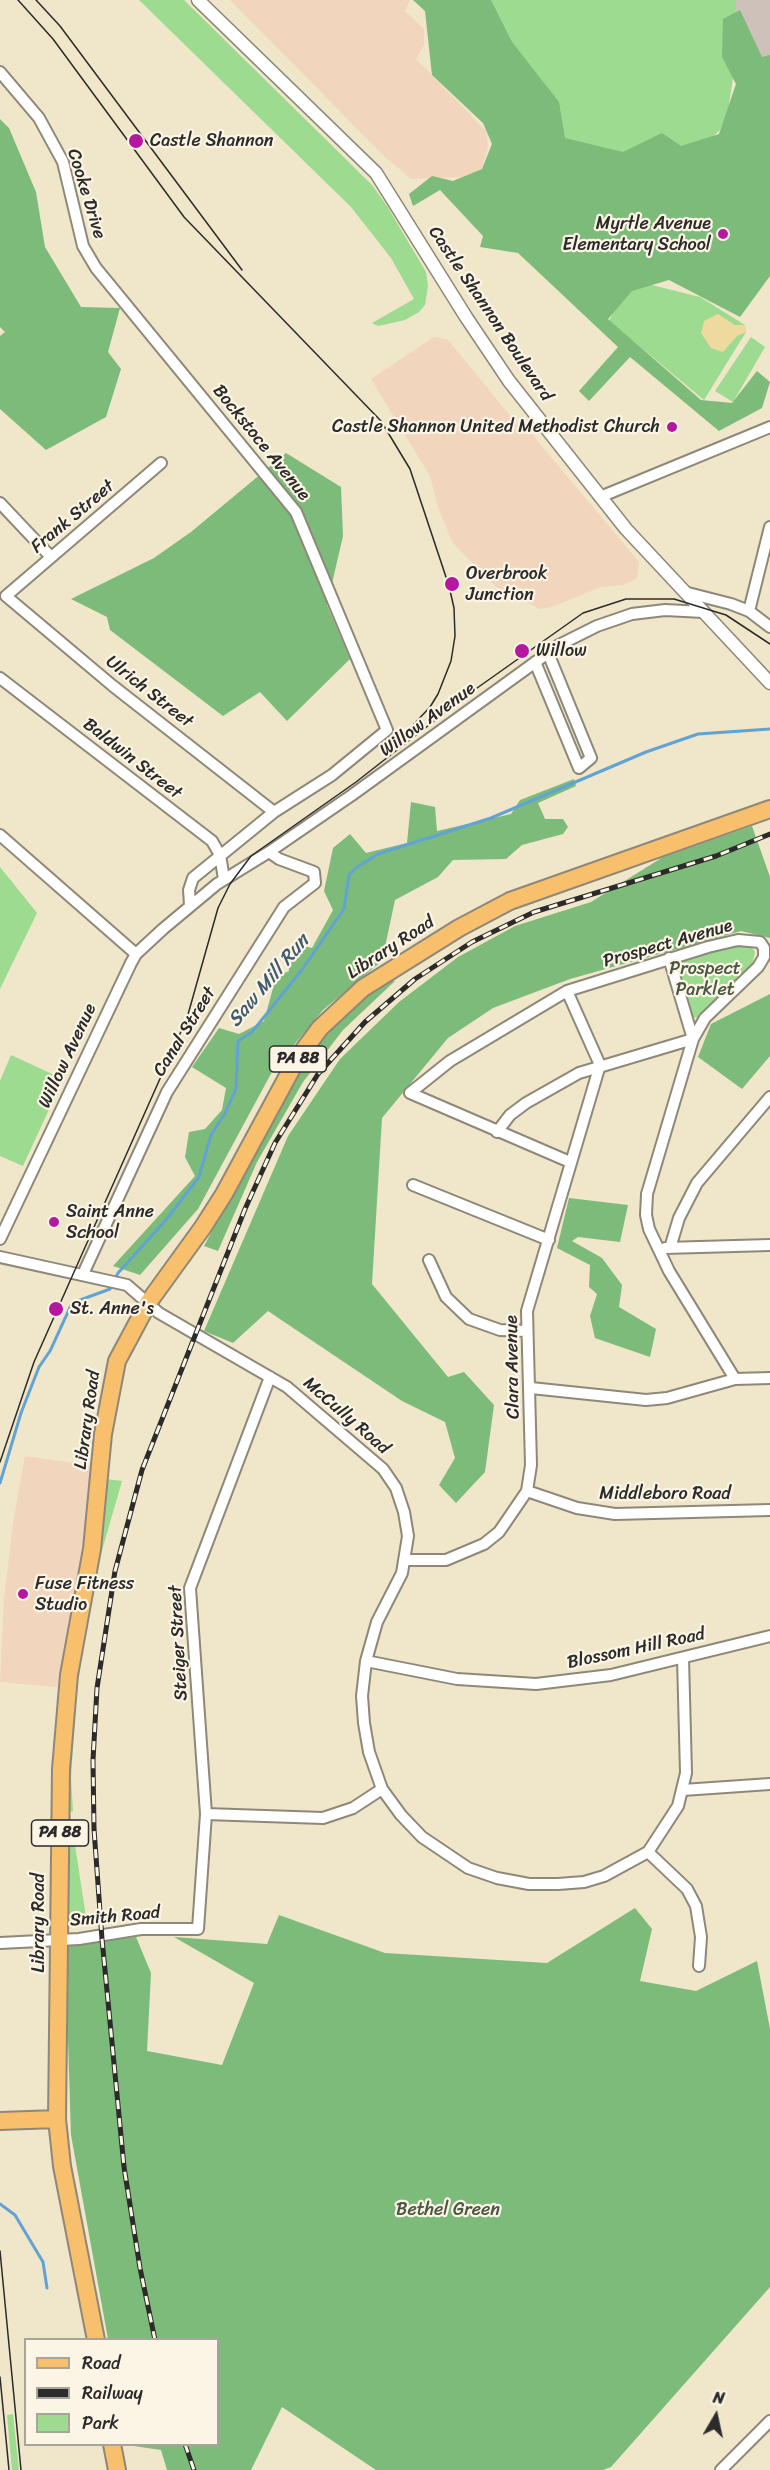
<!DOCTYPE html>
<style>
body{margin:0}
#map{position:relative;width:770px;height:2470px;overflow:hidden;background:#f0e6c9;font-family:Sriracha,sans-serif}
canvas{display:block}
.legend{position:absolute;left:24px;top:2338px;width:195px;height:108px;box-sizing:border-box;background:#fcf5e5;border:2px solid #a8a49b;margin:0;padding:8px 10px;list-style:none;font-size:18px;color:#2b2b2b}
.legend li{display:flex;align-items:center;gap:12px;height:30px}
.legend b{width:30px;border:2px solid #a8a49b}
.north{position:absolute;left:686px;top:2386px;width:60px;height:60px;-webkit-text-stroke:4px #fcf5e5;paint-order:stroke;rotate:9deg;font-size:16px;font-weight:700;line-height:24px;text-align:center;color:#2b2b2b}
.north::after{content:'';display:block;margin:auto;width:21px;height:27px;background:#2b2b2b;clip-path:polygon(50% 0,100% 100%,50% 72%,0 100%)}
</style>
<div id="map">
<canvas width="770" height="2470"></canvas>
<ul class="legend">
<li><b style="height:8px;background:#f8bf6c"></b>Road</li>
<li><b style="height:8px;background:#2b2b2b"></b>Railway</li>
<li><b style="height:16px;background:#9cdb90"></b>Park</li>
</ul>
<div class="north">N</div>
</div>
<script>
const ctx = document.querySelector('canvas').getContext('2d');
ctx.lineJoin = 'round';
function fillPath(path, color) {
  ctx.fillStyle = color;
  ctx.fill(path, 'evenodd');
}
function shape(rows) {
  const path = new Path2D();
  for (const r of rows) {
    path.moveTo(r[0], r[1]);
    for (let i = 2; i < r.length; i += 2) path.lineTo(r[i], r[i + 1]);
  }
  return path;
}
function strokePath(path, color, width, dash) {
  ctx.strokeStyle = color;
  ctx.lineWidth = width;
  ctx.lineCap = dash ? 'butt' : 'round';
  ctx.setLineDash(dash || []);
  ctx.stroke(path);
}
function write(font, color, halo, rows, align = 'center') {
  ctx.font = font + ' Sriracha,sans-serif';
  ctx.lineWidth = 4.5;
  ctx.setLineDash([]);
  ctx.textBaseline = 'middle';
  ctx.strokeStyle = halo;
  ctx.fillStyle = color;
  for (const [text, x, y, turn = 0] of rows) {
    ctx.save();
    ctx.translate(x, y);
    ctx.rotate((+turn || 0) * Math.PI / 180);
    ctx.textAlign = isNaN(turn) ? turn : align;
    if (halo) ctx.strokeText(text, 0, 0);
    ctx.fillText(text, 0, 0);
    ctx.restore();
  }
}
fillPath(shape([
 [230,0,410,0,405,11,424,29,424,45,416,59,486,131,488,146,482,169,467,177,411,179,383,155],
 [434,337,447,339,522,430,531,433,639,562,637,578,624,585,601,587,552,607,540,609,496,587,452,542,438,507,430,476,371,379],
 [25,1456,94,1466,81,1567,57,1687,0,1682,4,1600,13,1523]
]), '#f1d5bd');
fillPath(shape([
 [736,0,770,0,770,62,735,64]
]), '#cec1ba');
fillPath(shape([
 [139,0,184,0,372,185,387,206,426,272,428,286,425,305,419,312,405,320,378,326,372,323,414,299,391,258,351,207],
 [458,0,736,0,735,65,728,111,720,130,705,144,624,157,562,141],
 [640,282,700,297,745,325,746,332,704,400,609,321,621,295],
 [751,337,765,347,733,402,715,391],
 [0,867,37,913,0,989],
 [741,946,751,946,755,952,752,966,701,1018,692,1017,674,962,721,948],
 [11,1055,63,1079,23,1166,0,1156,0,1081],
 [106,1479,122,1481,99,1561,86,1623,77,1689,71,1778,73,1811,70,1812,87,1924,69,1923,66,1798,72,1690],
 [13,2414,19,2470,12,2470,7,2415]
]), '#9cdb90');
fillPath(shape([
 [413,0,491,0,512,42,559,102,565,138,623,152,662,133,681,146,719,134,736,84,722,57,723,19,740,10,762,57,770,55,770,276,740,317,669,280,632,291,608,319,701,400,732,403,757,371,770,382,762,408,719,431,630,357,589,401,579,391,618,347,518,253,480,247,483,236,440,190,413,206,409,194,432,176,453,181,482,169,492,144,483,123,432,75,425,11],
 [0,119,9,128,36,192,45,247,81,307,120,308,108,352,121,369,106,417,46,450,0,409,0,336,5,332,0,327],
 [286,453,341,487,343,536,327,605,350,659,287,721,260,692,223,716,110,630,107,617,71,599,154,558,191,532],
 [574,779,576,786,538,803,545,819,563,819,568,827,563,834,522,845,506,859,453,860,438,877,395,900,382,961,323,1010,273,1070,198,1209,140,1275,113,1266,195,1176,185,1157,189,1132,205,1129,222,1110,226,1088,192,1067,219,1028,239,1034,264,1021,276,977,289,971,288,956,296,944,312,948,333,910,324,891,333,848,350,834,366,853,407,843,411,802,435,807,437,831,511,814,520,800],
 [752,826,770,877,770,938,741,931,570,979,493,1008,448,1038,382,1118,372,1284,448,1377,464,1372,494,1405,485,1472,456,1503,439,1485,455,1458,445,1422,402,1401,268,1311,233,1343,204,1331,288,1136,340,1059,399,1002,458,957,515,926,591,902,663,857],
 [387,979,395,981,343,1030,303,1082,257,1162,218,1251,204,1246,283,1098,323,1036],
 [770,994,770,1056,742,1089,698,1057,711,1024],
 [569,1198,628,1205,620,1242,578,1237,572,1241,602,1258,622,1285,619,1307,656,1329,650,1357,595,1338,590,1316,597,1294,589,1287,590,1265,557,1248],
 [635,1908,652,1929,640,1981,696,1991,757,1961,770,2029,770,2287,611,2467,603,2470,376,2470,282,2407,251,2470,167,2470,161,2450,127,2445,218,2444,218,2340,108,2339,71,2135,65,1945,136,1937,151,1973,147,2051,222,2065,254,1983,174,1937,267,1944,279,1915,385,1953,547,1963]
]), '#7dbb7a');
fillPath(shape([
 [718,314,735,325,745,325,746,332,737,336,723,352,711,348,701,333,704,321]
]), '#eeda9e');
strokePath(shape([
 [0,1483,21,1413,39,1367,50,1351,72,1303,110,1289,118,1273,165,1221,199,1177,211,1135,225,1113,236,1089,238,1041,252,1032,301,971,344,909,349,875,356,868,378,854,491,818,646,752,698,734,770,729],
 [0,2204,15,2215,43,2262,47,2288]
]), '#60a3d4', 3);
const minor = shape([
 [0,72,39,118,63,162,83,246,96,268,296,512,387,730,332,775,274,812,193,878,189,890,190,905],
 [161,463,6,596,113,686,274,812],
 [600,497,770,427],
 [0,503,51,557],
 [688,593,731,604,749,611,770,627],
 [749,611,770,527],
 [535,662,579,768,591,758,548,653],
 [0,678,212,841,220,855,224,879],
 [0,835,136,954],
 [497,1132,510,1115,526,1103,579,1073,693,1039,669,958],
 [570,1162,410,1093,450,1061,567,991,708,947,738,940,760,942,764,948,764,957,758,967,705,1018,693,1039,647,1194,646,1215,649,1229,669,1271,735,1379],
 [413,1185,549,1240],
 [0,1239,131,963,136,954,163,929,217,884,269,852,352,795,559,645,597,626,632,614,665,610,704,612],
 [665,1248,770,1245],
 [670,1248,679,1218,697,1183,770,1097],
 [0,1257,127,1285,159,1313,287,1387,383,1469,396,1488,404,1512,408,1536,402,1573,377,1622,366,1661,362,1696,364,1723,369,1752,382,1789,401,1815,422,1837,468,1868,497,1878,529,1884,558,1884,584,1882,604,1876,648,1852,678,1806,686,1773,683,1658],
 [429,1260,446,1297,469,1319,500,1330,526,1331],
 [83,1274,167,1092,284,907,315,883,314,872,279,859,269,852],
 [531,1388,646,1400,667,1398,735,1379,770,1378],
 [527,1491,577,1508,615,1514,770,1510],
 [406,1560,446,1560,484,1544,499,1532,527,1491,531,1465,527,1311,600,1065,567,991],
 [366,1661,457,1679,536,1684,611,1675,770,1636],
 [683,1790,770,1784],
 [206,1814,323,1818,353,1808,382,1789],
 [648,1852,687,1889,696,1906,701,1937,699,1966],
 [0,1943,79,1939,141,1929,198,1929,206,1814,190,1588,270,1377],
 [721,2470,770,2421]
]);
const tertiary = shape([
 [198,0,376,173,466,317,509,381,626,529,770,683]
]);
const primary = shape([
 [0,2121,57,2119],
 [96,2340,62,2166,57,2119,61,1769,69,1675,92,1549,103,1434,117,1361,148,1303,203,1227,224,1194,297,1059,320,1028,363,988,459,928,510,901,770,809],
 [112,2444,117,2470]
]);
strokePath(minor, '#8e887a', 14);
strokePath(tertiary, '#8e887a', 15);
strokePath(primary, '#8e887a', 20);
strokePath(minor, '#fff', 10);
strokePath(tertiary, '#fff', 12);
strokePath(primary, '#f8bf6c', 16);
strokePath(shape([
 [18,0,53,39,184,217,381,421,410,469,449,586,454,608,455,636,451,661,438,694,430,707,399,740],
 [36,0,60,26,242,270],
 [0,1462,34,1362,187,1018,218,908,230,884,251,856,356,782,470,693,583,613,626,599,674,599,726,615,770,644],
 [0,2251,21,2470],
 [0,2377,9,2470]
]), '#2b2b2b', 1.5);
const rail = shape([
 [155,2340,140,2268,124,2167,102,1939,94,1829,93,1760,97,1688,115,1571,142,1470,245,1209,275,1143,318,1074,365,1022,415,979,472,942,534,912,716,856,770,834],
 [185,2444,194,2470]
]);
strokePath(rail, '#2b2b2b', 5);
strokePath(rail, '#fcf5e5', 3, [9]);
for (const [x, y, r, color] of [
 [136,141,8,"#b5179e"],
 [723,234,6,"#b5179e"],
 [672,427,6,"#b5179e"],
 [452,584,8,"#b5179e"],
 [522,651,8,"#b5179e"],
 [54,1222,6,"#b5179e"],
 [56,1309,8,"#b5179e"],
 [23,1594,6,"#b5179e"]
]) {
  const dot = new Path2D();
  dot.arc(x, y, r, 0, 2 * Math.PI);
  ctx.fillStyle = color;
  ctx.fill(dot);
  strokePath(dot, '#fcf5e5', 2);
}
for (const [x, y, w] of [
 [298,1059,57],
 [60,1833,57]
]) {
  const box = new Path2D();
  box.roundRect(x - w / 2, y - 13, w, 26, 4.5);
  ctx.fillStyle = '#fcf5e5';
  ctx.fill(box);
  strokePath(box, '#2b2b2b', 1.5);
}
write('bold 16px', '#2b2b2b', null, [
 ["PA 88",298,1059],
 ["PA 88",60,1833]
]);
write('18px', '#2b2b2b', '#fcf5e5', [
 ["Castle Shannon",150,141],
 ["Myrtle Avenue",711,224,"right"],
 ["Elementary School",711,245,"right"],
 ["Castle Shannon United Methodist Church",660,427,"right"],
 ["Overbrook",466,574],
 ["Junction",466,595],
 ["Willow",536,651],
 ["Saint Anne",66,1212],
 ["School",66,1233],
 ["St. Anne's",70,1309],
 ["Fuse Fitness",35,1584],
 ["Studio",35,1605]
], 'left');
write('18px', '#2b2b2b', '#fcf5e5', [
 ["Cooke Drive",86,194,73],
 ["Castle Shannon Boulevard",490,314,56],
 ["Bockstoce Avenue",261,443,51],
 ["Frank Street",73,517,-40],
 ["Ulrich Street",149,692,38],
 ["Willow Avenue",428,720,-36],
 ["Baldwin Street",132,759,38],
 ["Prospect Avenue",668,944,-16],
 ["Library Road",391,948,-33],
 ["Canal Street",185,1032,-58],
 ["Willow Avenue",68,1056,-65],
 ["Clara Avenue",513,1367,-91],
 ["McCully Road",346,1416,41],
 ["Library Road",88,1420,-82],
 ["Middleboro Road",665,1494],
 ["Steiger Street",179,1643,-93],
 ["Blossom Hill Road",636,1649,-12],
 ["Smith Road",115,1917,-5],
 ["Library Road",39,1923,-90]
]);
write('18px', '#475744', '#fcf5e5', [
 ["Prospect",705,969],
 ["Parklet",705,990],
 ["Bethel Green",448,2210]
]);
write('italic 20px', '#405b6f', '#fcf5e5', [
 ["Saw Mill Run",269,981,-50]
]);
</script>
